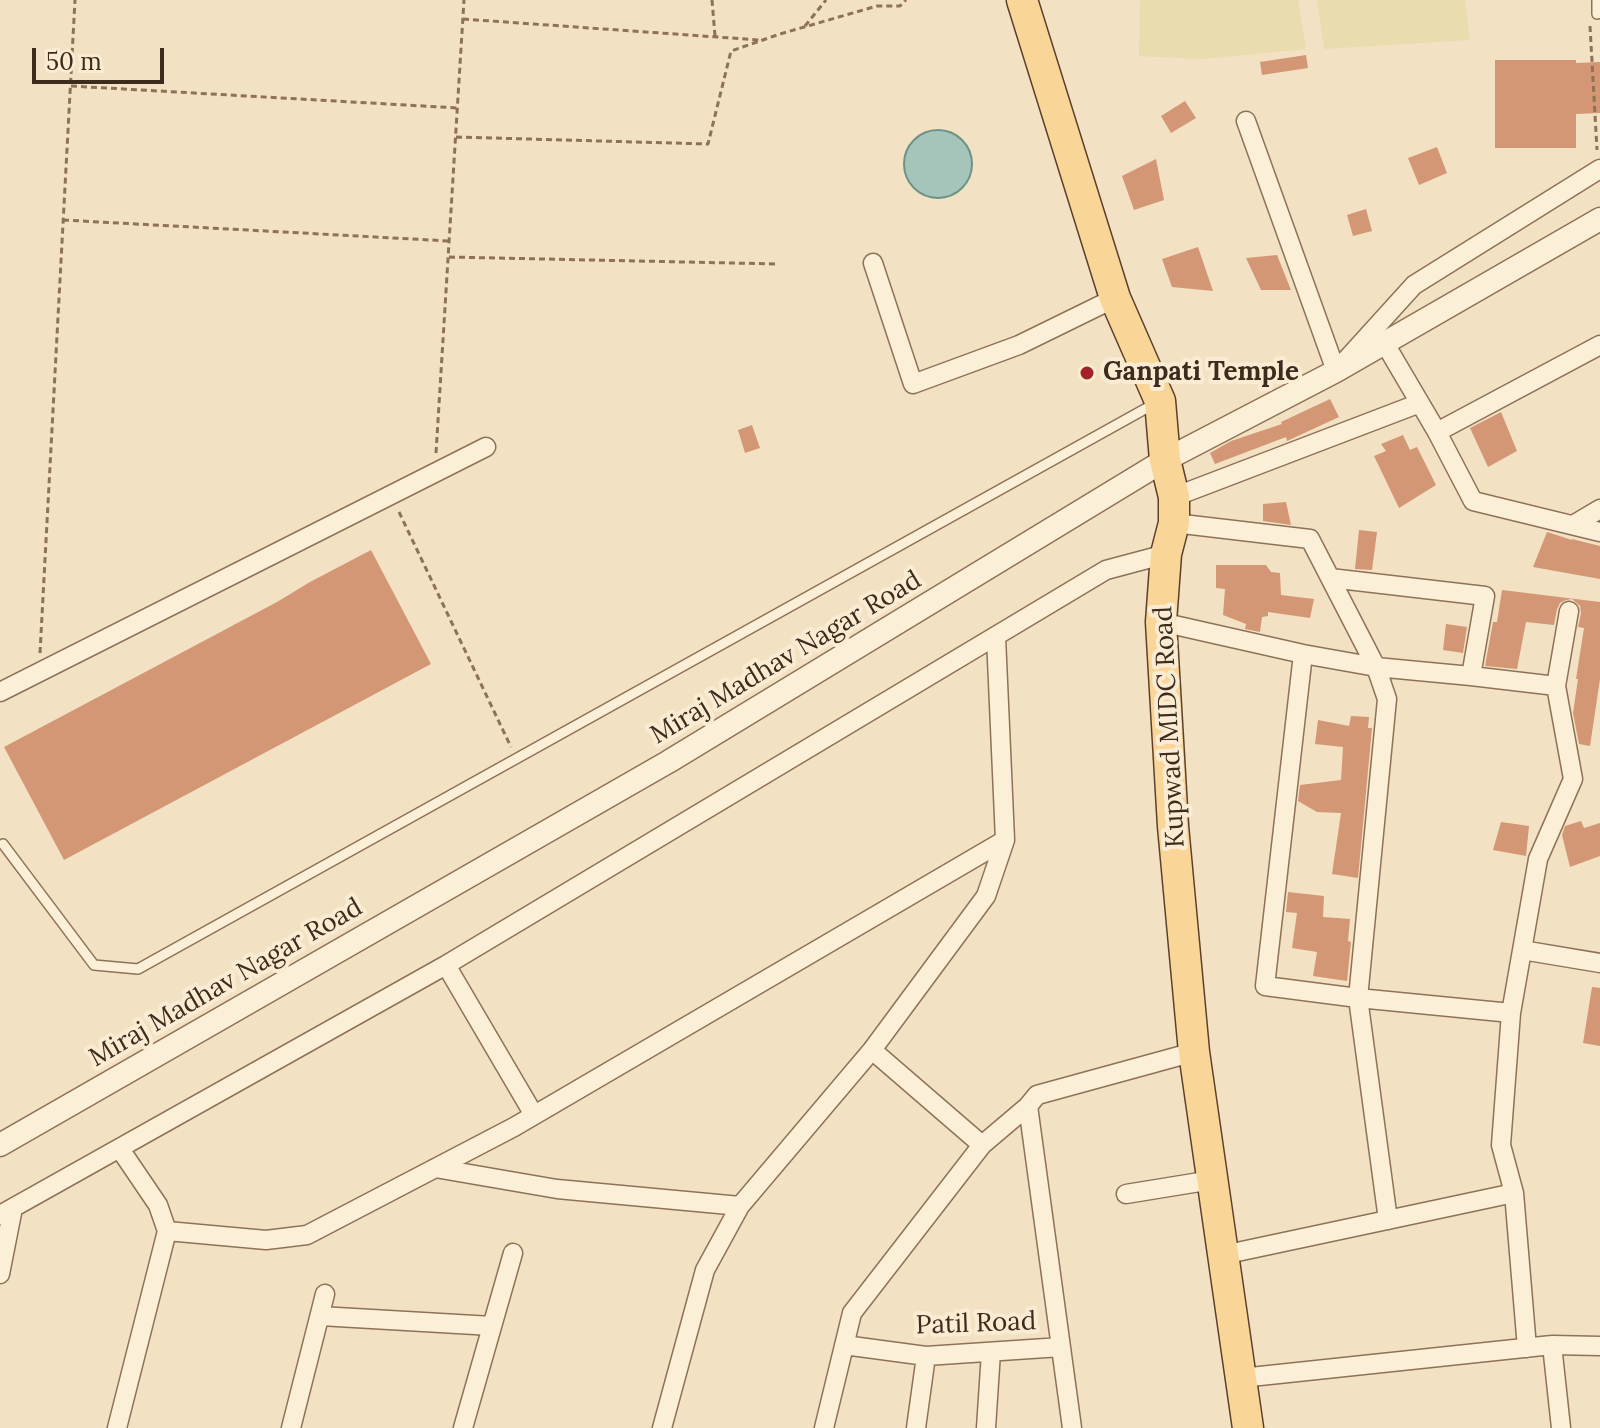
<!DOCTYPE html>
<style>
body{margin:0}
#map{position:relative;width:1600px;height:1428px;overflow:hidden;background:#f2e1c2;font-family:Lora,serif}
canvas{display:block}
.scale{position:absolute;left:32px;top:48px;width:132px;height:36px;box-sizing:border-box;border:4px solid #3d2b1d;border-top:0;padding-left:10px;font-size:24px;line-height:28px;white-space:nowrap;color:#3d2b1d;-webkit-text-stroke:6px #f9ecd3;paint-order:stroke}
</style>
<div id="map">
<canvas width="1600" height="1428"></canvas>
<div class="scale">50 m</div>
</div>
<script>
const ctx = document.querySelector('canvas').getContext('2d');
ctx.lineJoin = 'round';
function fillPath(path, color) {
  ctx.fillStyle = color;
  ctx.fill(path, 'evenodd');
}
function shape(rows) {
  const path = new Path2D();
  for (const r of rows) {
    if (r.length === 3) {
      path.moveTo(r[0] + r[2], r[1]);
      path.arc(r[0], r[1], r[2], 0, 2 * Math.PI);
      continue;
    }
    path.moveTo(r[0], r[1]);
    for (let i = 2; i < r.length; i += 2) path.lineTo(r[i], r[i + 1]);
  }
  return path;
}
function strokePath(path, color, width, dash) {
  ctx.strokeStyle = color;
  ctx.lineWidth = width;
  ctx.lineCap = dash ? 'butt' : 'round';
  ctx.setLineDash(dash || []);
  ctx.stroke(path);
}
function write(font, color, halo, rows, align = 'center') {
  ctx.font = font + ' Lora,serif';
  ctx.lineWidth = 8;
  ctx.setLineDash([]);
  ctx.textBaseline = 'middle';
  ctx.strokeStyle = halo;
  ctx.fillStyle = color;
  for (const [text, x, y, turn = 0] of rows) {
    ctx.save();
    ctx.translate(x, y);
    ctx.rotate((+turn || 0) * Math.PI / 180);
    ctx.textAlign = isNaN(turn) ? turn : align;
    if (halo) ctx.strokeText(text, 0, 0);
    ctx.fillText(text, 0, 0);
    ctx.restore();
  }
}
fillPath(shape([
 [1140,0,1298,0,1306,49,1203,59,1139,56],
 [1317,0,1465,0,1470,40,1324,49]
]), '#e9dcaf');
const water = shape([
 [938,164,34]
]);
fillPath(water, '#a5c4ba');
strokePath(water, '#6b9487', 2);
fillPath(shape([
 [1306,55,1308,68,1262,75,1260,62],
 [1495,60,1576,60,1576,63,1600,62,1600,113,1576,114,1576,148,1495,148],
 [1185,101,1196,118,1171,133,1161,116],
 [1437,147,1447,173,1419,185,1408,158],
 [1156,159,1164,200,1134,210,1122,176],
 [1366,209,1372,231,1353,236,1347,215],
 [1198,247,1213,291,1172,287,1162,259],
 [1277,255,1291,290,1261,290,1246,258],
 [1330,399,1339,417,1287,441,1286,437,1215,464,1210,453,1231,441,1282,424,1281,422],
 [1501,412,1517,451,1488,467,1470,428],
 [752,425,760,448,745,453,738,430],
 [1403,435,1410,450,1417,447,1436,485,1399,508,1374,456,1386,451,1381,444],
 [1286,502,1291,525,1263,521,1263,504],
 [1359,530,1377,532,1372,570,1355,569],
 [1547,532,1572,540,1572,539,1600,546,1600,579,1533,567],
 [371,550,431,664,64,860,4,747,277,602,310,582],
 [1216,565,1266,565,1271,572,1280,573,1281,595,1314,599,1310,618,1268,612,1268,616,1262,617,1260,632,1245,629,1246,624,1223,615,1225,589,1216,588],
 [1502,590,1600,602,1600,679,1590,746,1579,744,1573,713,1578,679,1576,679,1584,628,1578,627,1581,613,1580,606,1572,599,1566,600,1560,603,1557,609,1554,625,1526,622,1517,669,1485,666,1493,622,1497,622],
 [1446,624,1467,627,1463,653,1443,650],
 [1351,716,1369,717,1368,728,1372,728,1358,878,1332,874,1341,813,1317,812,1298,801,1300,785,1341,780,1343,747,1315,744,1318,720,1349,726],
 [1581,821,1584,828,1600,823,1600,856,1570,867,1562,835,1565,826],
 [1501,822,1529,826,1526,856,1493,850],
 [1288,892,1324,896,1323,917,1350,919,1348,941,1351,942,1347,981,1313,976,1317,952,1292,948,1297,913,1286,912],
 [1592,987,1600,988,1600,1046,1583,1043]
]), '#d49775');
const service = shape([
 [1597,0,1597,14,1600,13],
 [3,844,94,965,138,969,1154,404]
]);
const minor = shape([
 [1246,121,1336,371,1414,285,1600,169],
 [873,263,913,384,1019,345,1115,298],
 [1384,342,1437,432,1473,501,1600,532],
 [1437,432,1600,345],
 [1174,497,1420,403],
 [1174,523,1310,539,1376,667,1471,676,1556,686],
 [1573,525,1600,509],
 [1330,578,1485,596,1471,676],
 [1161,622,1303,654,1376,667,1387,699,1358,998,1388,1220],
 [1303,654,1265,986,1358,998,1511,1013],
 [0,692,486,447],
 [1522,950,1600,963],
 [446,965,534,1115],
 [872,1050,982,1145],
 [435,1168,557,1189,740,1206],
 [1126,1194,1212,1180],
 [0,1215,446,965,1106,570,1166,554],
 [167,1231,266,1240,307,1235,514,1127,1005,840],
 [1223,1255,1514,1193],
 [0,1274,13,1208],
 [320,1316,492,1326],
 [844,1345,926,1356,1061,1347],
 [1527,1348,1514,1193,1501,1145,1511,1013,1538,859,1573,779,1556,686,1569,611],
 [1241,1378,1552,1345],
 [117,1428,167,1231,158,1205,120,1149],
 [291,1428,325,1294],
 [463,1428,513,1253],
 [662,1428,705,1270,740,1206,872,1050,986,896,1005,840,996,637],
 [824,1428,852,1313,982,1145,1028,1106],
 [916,1428,926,1356],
 [986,1428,991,1352],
 [1072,1428,1028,1106,1037,1095,1194,1052],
 [1561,1428,1552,1345,1600,1346]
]);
const tertiary = shape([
 [0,1145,668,762,1165,460,1336,371,1600,219]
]);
const primary = shape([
 [1022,0,1115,298,1160,401,1165,460,1174,497,1174,523,1166,554,1161,622,1173,826,1194,1052,1248,1428]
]);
strokePath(service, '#8e7257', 12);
strokePath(minor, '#8e7257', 21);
strokePath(tertiary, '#8e7257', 25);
strokePath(primary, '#5c402c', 33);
strokePath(shape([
 [712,0,715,36],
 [463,19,759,40],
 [805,26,826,0],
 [1590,26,1597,150],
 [71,86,458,108],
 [456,137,708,144,731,51,780,34,877,6,900,6,906,0],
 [63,220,449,241],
 [449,257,779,264],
 [436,453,464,0],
 [399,512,511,747],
 [40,653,75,0]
]), '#8e7257', 3, [6, 4]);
strokePath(service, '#fcefd7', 9);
strokePath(minor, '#fcefd7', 18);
strokePath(tertiary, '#fcefd7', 22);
strokePath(primary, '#f9d597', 30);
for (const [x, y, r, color] of [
 [1087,373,8,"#a32129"]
]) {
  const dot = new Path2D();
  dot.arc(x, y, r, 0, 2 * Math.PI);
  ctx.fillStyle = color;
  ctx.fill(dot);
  strokePath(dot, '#f9ecd3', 3);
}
write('bold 26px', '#3d2b1d', '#f9ecd3', [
 ["Ganpati Temple",1103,373]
], 'left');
write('26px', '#3d2b1d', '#f9ecd3', [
 ["Miraj Madhav Nagar Road",786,658,-31],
 ["Kupwad MIDC Road",1170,727,-93],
 ["Miraj Madhav Nagar Road",226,983,-30],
 ["Patil Road",976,1324,-2]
]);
</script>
